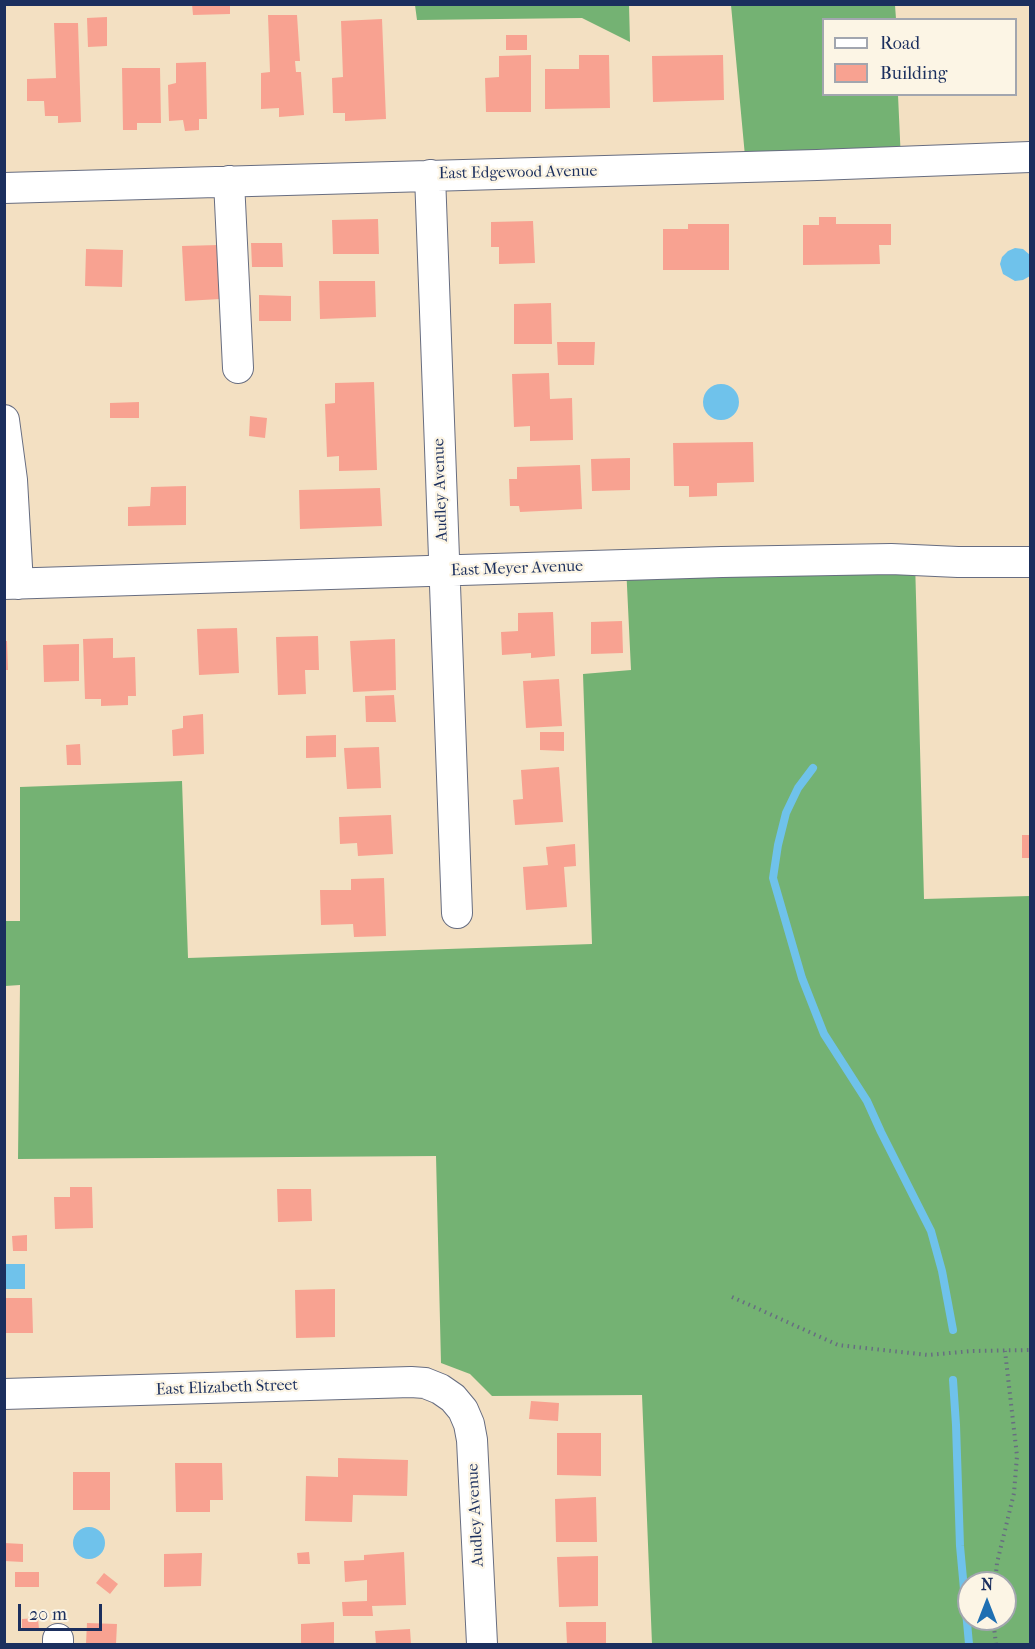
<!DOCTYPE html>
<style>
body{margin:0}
#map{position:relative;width:1035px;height:1649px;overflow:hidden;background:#f3e0c2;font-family:"IM FELL French Canon",serif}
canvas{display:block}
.frame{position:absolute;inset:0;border:6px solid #1b2f5e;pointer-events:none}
.legend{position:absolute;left:822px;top:18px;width:195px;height:78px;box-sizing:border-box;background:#fcf5e5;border:2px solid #a2a6af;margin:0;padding:8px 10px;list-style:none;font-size:18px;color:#1b2f5e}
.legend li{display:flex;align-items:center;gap:12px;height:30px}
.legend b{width:30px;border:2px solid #a2a6af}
.north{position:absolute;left:957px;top:1571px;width:60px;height:60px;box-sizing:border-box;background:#fcf5e5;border:2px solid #a2a6af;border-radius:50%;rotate:0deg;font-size:16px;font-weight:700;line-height:24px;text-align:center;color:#1b2f5e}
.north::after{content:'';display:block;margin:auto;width:21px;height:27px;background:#1f6fb2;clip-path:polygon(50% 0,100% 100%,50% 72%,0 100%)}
.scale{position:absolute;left:18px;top:1604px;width:84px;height:27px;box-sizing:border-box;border:3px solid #1b2f5e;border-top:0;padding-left:8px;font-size:18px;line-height:21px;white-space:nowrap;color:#1b2f5e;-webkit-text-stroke:4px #fcf5e5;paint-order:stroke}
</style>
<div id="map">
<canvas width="1035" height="1649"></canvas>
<div class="frame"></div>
<ul class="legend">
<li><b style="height:8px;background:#fff"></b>Road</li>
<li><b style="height:16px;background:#f8a291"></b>Building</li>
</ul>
<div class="north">N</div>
<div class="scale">20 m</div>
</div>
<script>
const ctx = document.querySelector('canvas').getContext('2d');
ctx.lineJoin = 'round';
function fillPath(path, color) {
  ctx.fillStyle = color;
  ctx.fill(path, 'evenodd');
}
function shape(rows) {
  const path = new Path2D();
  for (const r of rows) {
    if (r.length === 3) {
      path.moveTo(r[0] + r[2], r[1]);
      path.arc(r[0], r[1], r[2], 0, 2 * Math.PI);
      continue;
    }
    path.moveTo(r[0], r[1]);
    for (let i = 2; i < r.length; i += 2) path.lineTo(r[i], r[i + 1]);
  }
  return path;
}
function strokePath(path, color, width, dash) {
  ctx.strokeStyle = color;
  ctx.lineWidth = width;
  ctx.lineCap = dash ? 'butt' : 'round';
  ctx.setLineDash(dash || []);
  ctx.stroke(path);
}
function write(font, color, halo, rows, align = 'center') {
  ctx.font = font + ' "IM FELL French Canon",serif';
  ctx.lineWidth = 4.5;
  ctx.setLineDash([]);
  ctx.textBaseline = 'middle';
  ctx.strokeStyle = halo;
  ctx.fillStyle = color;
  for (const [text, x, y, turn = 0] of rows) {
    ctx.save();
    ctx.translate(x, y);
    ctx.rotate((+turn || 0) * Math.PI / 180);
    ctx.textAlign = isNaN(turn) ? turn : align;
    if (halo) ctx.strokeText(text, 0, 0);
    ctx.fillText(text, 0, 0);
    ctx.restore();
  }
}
fillPath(shape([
 [415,5,629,5,630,42,582,18,417,20],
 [731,5,895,5,896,19,824,20,824,94,898,95,901,161,746,167],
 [915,560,924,899,1030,896,1030,1644,652,1644,642,1395,492,1396,470,1374,441,1363,436,1156,18,1159,20,985,5,986,4,921,20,921,20,787,182,781,188,958,592,944,583,674,631,670,626,565],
 [969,1583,1005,1583,1005,1619,969,1619]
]), '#74b273');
fillPath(shape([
 [1015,248,1023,249,1030,255,1030,276,1023,280,1015,281,1003,274,1000,264,1002,257,1008,251],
 [721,402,18],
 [4,1264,25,1264,25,1289,5,1289],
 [89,1543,16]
]), '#6fc2eb');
strokePath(shape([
 [813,768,798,788,786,813,778,845,773,878,802,978,824,1034,867,1101,881,1132,931,1231,942,1271,953,1330],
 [953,1380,956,1425,960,1546,969,1644]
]), '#6fc2eb', 8);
fillPath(shape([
 [192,4,230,4,230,14,193,15],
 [268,15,297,15,300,61,295,61,296,72,301,72,304,115,279,117,279,108,261,109,261,73,270,72],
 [107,17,107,46,88,47,87,18],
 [382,19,386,119,345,121,345,113,333,113,332,78,343,77,341,21],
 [54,23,78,23,81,122,58,123,58,116,45,116,44,101,27,101,27,79,56,78],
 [506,35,527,35,527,50,506,50],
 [531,55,531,112,486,112,485,78,499,77,499,56],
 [579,55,609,55,610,108,545,109,545,69,579,69],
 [723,55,724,100,653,102,652,56],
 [206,62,207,119,199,119,199,130,185,131,183,120,169,121,168,85,176,83,176,63],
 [122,68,160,68,161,123,137,123,137,130,123,130],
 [819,217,836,217,836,224,891,224,891,245,879,245,880,264,803,265,803,225,819,225],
 [378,219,379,254,333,254,332,220],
 [533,221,535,263,499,264,499,247,491,247,491,222],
 [688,224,729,224,729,270,663,270,663,229,688,229],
 [251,243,282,243,283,267,252,267],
 [218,245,220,299,185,301,182,246],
 [86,249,123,250,122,287,85,286],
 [319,281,375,281,376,317,320,319],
 [259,295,291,296,291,321,259,321],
 [551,303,552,344,514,344,514,304],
 [557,342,595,342,594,365,558,365],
 [549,373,550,399,572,398,573,440,530,441,530,426,514,427,512,374],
 [374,382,377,470,339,471,339,456,327,457,325,404,335,403,335,383],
 [139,402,139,418,110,418,110,403],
 [250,416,267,418,265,438,249,436],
 [753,442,754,482,717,483,717,496,689,497,689,486,674,486,673,443],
 [630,458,630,490,592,491,591,459],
 [580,465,582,509,520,512,519,506,510,506,509,479,517,479,517,467],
 [186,486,186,525,128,526,128,507,150,506,151,487],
 [380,488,382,526,300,529,299,490],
 [553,612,555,656,531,658,531,653,502,655,501,632,518,631,518,613],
 [622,621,623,653,591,654,591,622],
 [237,628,239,673,199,675,197,629],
 [318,636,319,670,305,670,306,694,278,695,276,637],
 [113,638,113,658,135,657,136,696,128,696,128,705,101,706,101,699,85,699,83,639],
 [395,639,396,690,353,692,350,641],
 [4,641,7,641,8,670,4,670],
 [79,644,79,681,44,682,43,645],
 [559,679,562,726,526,728,523,681],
 [394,695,396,722,366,722,365,696],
 [203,714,204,754,173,756,172,730,183,728,183,716],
 [540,732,564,732,564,751,540,750],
 [336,735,336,757,306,758,306,736],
 [80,744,81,765,67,765,66,745],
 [379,747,381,788,347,789,344,748],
 [559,767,563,822,515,825,513,800,523,799,521,770],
 [391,815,393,854,358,856,357,843,340,844,339,817],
 [1022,835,1030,835,1030,858,1022,858],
 [575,844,576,866,564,867,567,907,526,910,523,867,548,865,546,847],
 [384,878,386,936,354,937,353,924,321,925,320,890,351,890,351,879],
 [70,1187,92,1187,93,1228,55,1229,54,1197,70,1197],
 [277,1189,311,1189,312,1221,278,1222],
 [27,1235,27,1251,13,1251,12,1236],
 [335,1289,335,1337,296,1338,295,1290],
 [4,1298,32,1298,33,1333,4,1333],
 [531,1401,559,1403,558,1421,529,1419],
 [557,1433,601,1433,601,1476,557,1475],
 [338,1458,408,1460,407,1496,353,1495,352,1522,305,1521,306,1476,338,1477],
 [175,1463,222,1463,223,1500,210,1500,210,1512,176,1512],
 [73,1472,110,1472,110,1510,73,1510],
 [596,1497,597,1542,556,1542,555,1499],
 [4,1543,23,1544,23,1562,4,1561],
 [309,1552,310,1564,298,1564,297,1553],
 [404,1552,406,1605,372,1606,373,1616,343,1616,342,1602,367,1601,367,1580,345,1582,344,1561,364,1560,364,1555],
 [202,1553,201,1586,164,1587,164,1554],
 [598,1556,598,1606,559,1607,557,1557],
 [15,1572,39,1572,39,1587,15,1587],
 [104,1573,118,1584,110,1594,96,1583],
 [38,1618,39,1629,22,1629,22,1619],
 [334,1622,334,1644,301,1644,301,1624],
 [566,1622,606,1622,606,1644,567,1644],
 [87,1623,117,1624,116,1644,86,1644],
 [410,1629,411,1644,376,1644,375,1631]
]), '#f8a291');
const minor = shape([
 [430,175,457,913],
 [229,181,238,368],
 [4,188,817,165,1030,157],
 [4,420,12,480,18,584],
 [4,584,722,562,891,559,958,562,1030,562],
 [4,1394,411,1382,425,1383,440,1389,453,1398,463,1410,469,1424,472,1440,482,1644],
 [58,1644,58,1639]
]);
strokePath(minor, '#676d81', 32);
strokePath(shape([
 [732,1297,838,1345,928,1355,972,1351,1030,1350],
 [995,1583,997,1563,1014,1493,1017,1456,1005,1351],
 [993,1619,996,1644]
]), '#676d81', 4, [1.5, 4.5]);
strokePath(minor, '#fff', 30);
write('16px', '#1b2f5e', '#fcf5e5', [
 ["East Edgewood Avenue",518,173,-1],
 ["Audley Avenue",441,490,-92],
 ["East Meyer Avenue",517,569,-2],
 ["East Elizabeth Street",227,1388,-2],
 ["Audley Avenue",476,1515,-93]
]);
</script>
